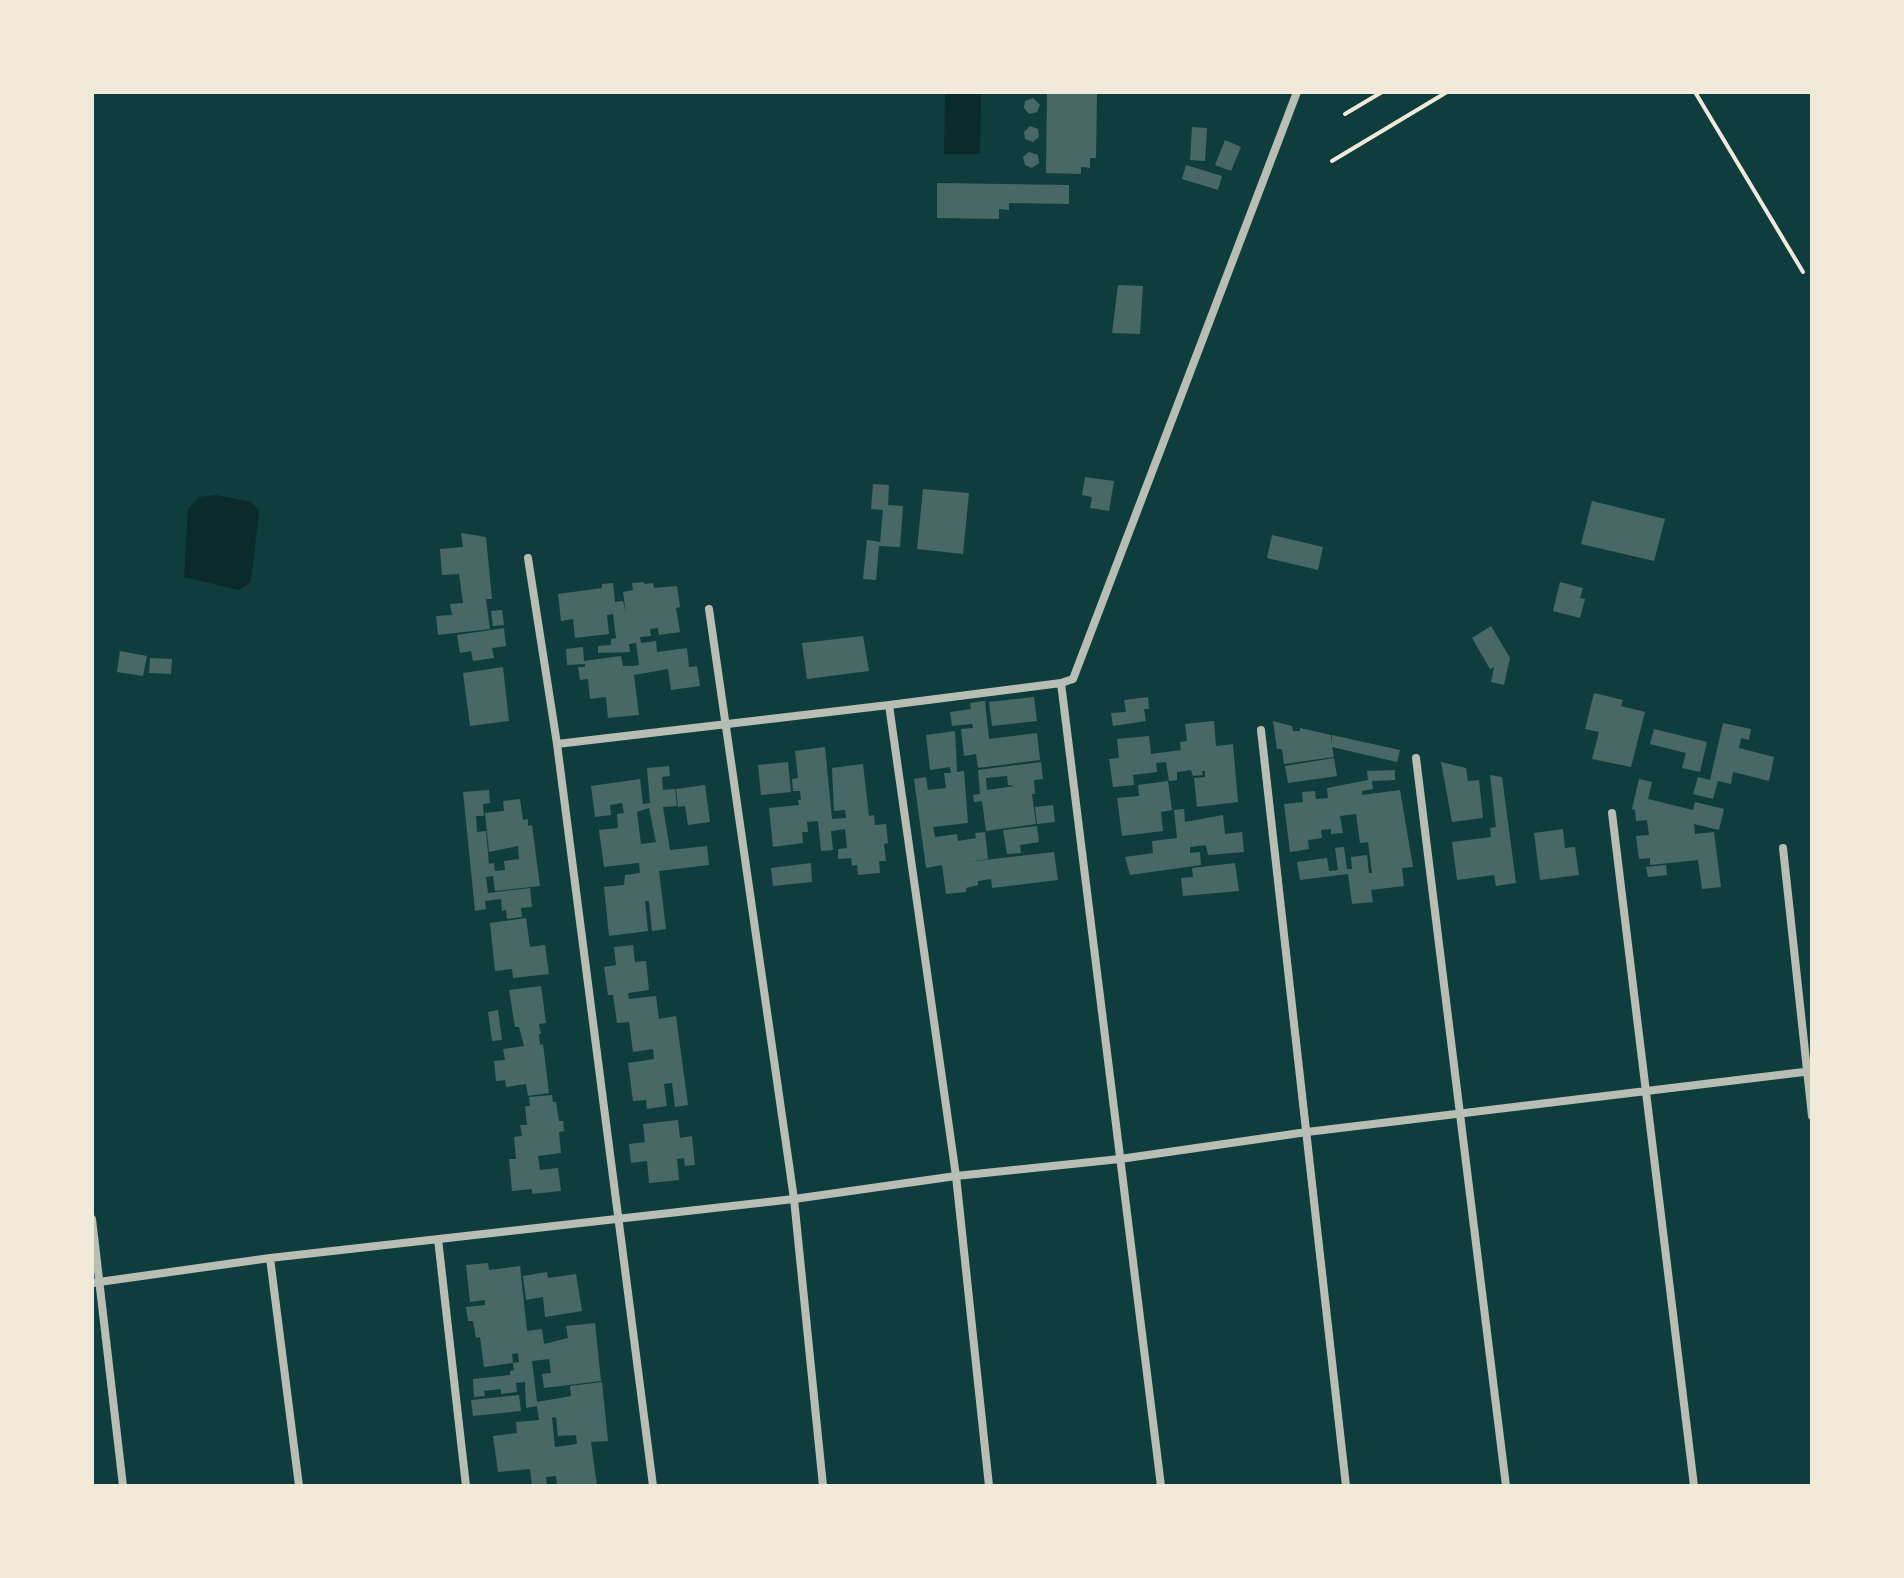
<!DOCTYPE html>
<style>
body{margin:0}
#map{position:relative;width:1904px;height:1578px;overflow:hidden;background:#0f3d3e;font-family:"Golos Text",sans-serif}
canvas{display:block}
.frame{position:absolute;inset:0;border:94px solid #f1e9da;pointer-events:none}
</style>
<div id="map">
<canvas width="1904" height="1578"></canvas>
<div class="frame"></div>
</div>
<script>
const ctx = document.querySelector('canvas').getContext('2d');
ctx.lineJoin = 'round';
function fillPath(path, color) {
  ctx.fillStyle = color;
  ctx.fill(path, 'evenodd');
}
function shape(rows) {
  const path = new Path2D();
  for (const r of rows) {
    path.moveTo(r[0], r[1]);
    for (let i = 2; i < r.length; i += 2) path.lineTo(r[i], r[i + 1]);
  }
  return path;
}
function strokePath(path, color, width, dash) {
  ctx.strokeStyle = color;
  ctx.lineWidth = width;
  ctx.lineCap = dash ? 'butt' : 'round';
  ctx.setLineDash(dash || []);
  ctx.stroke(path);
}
fillPath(shape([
 [945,92,981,92,980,154,944,154],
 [216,495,251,502,259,511,251,582,239,590,184,577,188,509,199,497]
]), '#0a2a2b');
fillPath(shape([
 [1047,92,1097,92,1096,158,1090,158,1090,168,1081,167,1081,174,1046,173],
 [1033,98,1040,105,1037,112,1029,114,1024,108,1025,101],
 [1030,126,1038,129,1039,137,1033,142,1025,139,1024,132],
 [1192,127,1207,128,1205,161,1190,160],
 [1225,140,1241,147,1231,171,1215,165],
 [1029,152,1038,155,1039,163,1032,168,1025,165,1023,157],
 [1186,165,1222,176,1218,190,1182,179],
 [937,183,1069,185,1069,204,1009,203,1009,210,999,209,999,219,937,218],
 [1118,285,1143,286,1140,334,1112,333],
 [1085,477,1114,481,1109,511,1090,508,1092,497,1082,495],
 [873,484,889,485,888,505,903,506,900,547,879,546,876,580,863,579,867,540,880,542,883,510,871,509],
 [923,489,969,493,963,554,917,549],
 [1592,501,1665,519,1654,561,1581,544],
 [461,533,486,537,492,599,486,599,490,629,438,635,436,616,452,615,450,604,463,603,459,574,442,575,440,549,463,547],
 [1272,535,1323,547,1318,570,1267,558],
 [644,582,644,584,653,583,654,588,677,586,680,607,676,608,680,632,659,635,658,628,650,629,651,636,640,637,641,643,656,641,657,652,687,648,689,667,697,666,700,686,671,690,668,669,634,675,639,715,608,718,606,697,590,699,588,679,580,680,578,667,585,667,585,664,567,665,566,649,583,647,584,661,621,656,623,666,633,666,639,665,636,643,629,644,630,652,598,653,598,646,611,645,611,639,616,638,613,614,607,615,609,634,575,638,573,619,561,621,558,594,602,588,602,584,613,583,615,602,623,601,626,613,623,592,633,590,632,583],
 [1560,582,1583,588,1580,598,1585,599,1580,618,1553,611],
 [502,610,504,625,493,626,491,611],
 [1491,626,1510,658,1504,685,1491,682,1494,667,1490,669,1472,638],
 [504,628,506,646,492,648,494,658,473,661,471,651,460,653,457,635],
 [863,636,869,671,807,679,802,643],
 [120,651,147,656,143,676,117,672],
 [150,658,172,659,171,674,149,673],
 [503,667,509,721,470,726,463,673],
 [1594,693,1623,700,1621,706,1645,712,1631,767,1592,759,1599,732,1585,729],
 [1034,697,1037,721,992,726,989,702],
 [1148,697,1149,709,1144,709,1146,721,1113,726,1111,713,1126,712,1124,700],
 [985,701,989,739,1037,733,1040,760,978,768,976,754,964,756,961,729,973,728,972,724,952,726,950,712,971,709,970,703],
 [1214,721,1216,746,1233,744,1238,802,1197,807,1194,778,1205,777,1205,771,1202,771,1203,775,1193,776,1191,770,1177,772,1177,780,1169,781,1166,762,1156,763,1157,772,1133,775,1134,785,1113,787,1109,759,1119,758,1117,739,1149,736,1151,754,1181,750,1180,742,1187,741,1185,724],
 [1273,721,1292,726,1293,731,1300,731,1300,728,1331,735,1332,744,1332,735,1400,750,1397,762,1332,747,1334,757,1284,764,1282,749,1277,749],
 [1723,723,1751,729,1749,740,1741,738,1739,748,1774,757,1769,781,1733,772,1731,784,1718,781,1713,799,1693,794,1698,777,1710,780],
 [1654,729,1707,742,1700,772,1682,768,1686,753,1650,744],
 [955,731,957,772,964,771,968,823,933,827,935,837,957,834,958,841,976,838,975,833,985,832,988,859,967,862,1054,852,1058,880,992,888,991,879,978,881,978,885,966,888,966,892,946,894,942,865,926,868,914,779,926,777,928,790,946,788,944,773,951,773,950,767,930,770,926,735],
 [825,747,832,819,846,818,845,810,834,811,832,768,863,764,869,816,874,815,875,825,886,824,888,843,884,844,886,861,879,861,880,873,858,875,857,865,852,866,851,858,838,859,838,849,847,848,845,829,831,831,833,850,821,851,818,821,807,822,808,832,802,832,803,843,773,847,769,808,799,805,798,800,801,800,800,791,793,791,792,779,798,778,795,751],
 [1334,758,1337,776,1288,783,1285,766],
 [788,762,791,792,761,795,758,765],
 [1041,762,1043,779,1034,780,1035,794,1032,794,1036,824,986,831,982,801,974,802,973,795,980,794,978,770],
 [1007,776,1008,785,1015,786,987,790,986,778],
 [1441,762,1466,768,1468,781,1479,780,1483,818,1452,822],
 [669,766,670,776,662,777,663,790,675,789,677,806,663,807,670,850,707,846,709,865,659,871,666,929,652,931,649,901,645,901,648,931,609,936,604,887,624,885,625,875,640,873,639,863,604,867,599,830,618,828,617,814,624,813,622,803,610,805,611,815,595,817,591,786,640,779,643,804,650,803,647,768],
 [649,808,656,842,641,844,637,812],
 [1395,770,1395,780,1372,781,1373,789,1362,791,1362,795,1400,790,1413,867,1402,868,1404,886,1371,890,1373,902,1352,904,1348,874,1300,880,1297,862,1327,858,1329,871,1338,870,1335,848,1344,847,1347,869,1352,869,1351,857,1367,855,1369,873,1372,873,1368,842,1360,843,1356,814,1340,816,1343,833,1331,834,1331,829,1321,830,1322,838,1308,840,1309,849,1290,852,1284,804,1303,802,1302,792,1315,791,1316,799,1328,798,1327,788,1368,780,1367,771],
 [1490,775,1502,777,1516,883,1496,886,1494,875,1457,880,1452,842,1491,837,1490,828,1496,827],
 [1639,779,1652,782,1648,799,1693,810,1695,802,1724,809,1719,830,1694,824,1695,834,1714,832,1721,887,1702,889,1698,860,1650,865,1650,858,1639,859,1636,836,1649,835,1647,820,1636,821,1635,810,1632,809],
 [1168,781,1172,810,1161,812,1163,831,1122,836,1117,798,1139,796,1138,785],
 [705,785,710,822,688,825,685,806,678,807,676,789],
 [489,790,490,803,483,804,484,816,476,816,477,832,486,831,489,864,494,863,495,871,505,870,504,861,519,859,518,846,489,852,485,813,504,811,503,801,520,799,523,820,528,819,528,826,532,825,540,886,495,891,493,876,486,877,488,893,530,888,532,907,521,908,522,917,507,919,506,910,502,911,501,899,485,901,486,909,475,911,463,792],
 [1053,805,1055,822,1037,824,1035,807],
 [1184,809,1185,822,1223,815,1225,834,1242,832,1244,852,1208,855,1204,836,1206,845,1190,847,1190,853,1200,852,1201,865,1130,875,1125,857,1153,853,1152,841,1177,838,1174,810],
 [1037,826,1039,842,1020,845,1021,853,1007,854,1003,830],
 [1563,829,1565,848,1575,847,1579,875,1540,880,1534,833],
 [811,863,812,882,773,886,771,868],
 [1235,863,1239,891,1183,896,1181,878,1193,877,1192,868],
 [1666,865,1667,875,1648,877,1646,867],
 [526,918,530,947,545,945,549,974,513,978,512,969,495,971,490,923],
 [633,945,635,962,646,961,649,990,628,993,629,999,656,996,659,1019,676,1016,688,1105,675,1107,672,1083,664,1084,667,1106,647,1109,646,1100,633,1101,628,1063,654,1059,653,1049,633,1052,629,1022,617,1023,613,995,608,995,604,967,616,965,614,947],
 [541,986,546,1023,539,1024,541,1034,539,1034,540,1045,543,1044,549,1093,528,1096,526,1084,506,1087,505,1080,496,1081,494,1061,505,1060,503,1049,524,1046,519,1027,515,1027,509,990],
 [498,1010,502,1040,492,1041,488,1012],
 [552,1095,553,1102,556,1102,559,1121,563,1121,564,1131,559,1132,561,1153,538,1156,540,1170,558,1168,561,1191,532,1194,532,1189,512,1191,509,1159,516,1159,514,1137,522,1136,520,1125,527,1125,525,1106,530,1106,529,1097],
 [678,1120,680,1138,692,1136,695,1165,685,1166,684,1158,677,1159,679,1180,649,1183,647,1161,631,1163,629,1144,645,1142,643,1124],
 [488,1263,489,1270,520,1266,527,1331,542,1329,544,1344,568,1338,566,1326,595,1323,601,1381,544,1388,542,1374,551,1373,549,1359,532,1361,537,1402,571,1396,570,1386,602,1382,608,1441,591,1442,597,1486,557,1486,556,1476,546,1477,547,1486,532,1486,530,1469,498,1472,493,1436,517,1433,516,1422,539,1420,537,1406,526,1408,525,1382,516,1383,517,1392,501,1394,501,1389,484,1391,485,1396,474,1397,473,1379,510,1375,510,1371,514,1370,513,1363,519,1362,518,1353,512,1354,513,1363,484,1367,480,1337,476,1338,473,1321,468,1321,466,1307,485,1305,485,1300,470,1302,466,1265],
 [556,1417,558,1436,576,1435,577,1444,555,1447,552,1418],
 [547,1272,548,1278,576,1274,582,1311,545,1317,543,1297,526,1300,523,1276],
 [519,1395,521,1411,473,1416,471,1400]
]), '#486865');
strokePath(shape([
 [1695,92,1803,272],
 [1345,114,1382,92],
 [1332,161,1447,92]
]), '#f1e9da', 4);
strokePath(shape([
 [528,558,557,744,653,1486],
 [709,609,794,1199,823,1486],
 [1061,683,1161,1486],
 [889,705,956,1176,989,1486],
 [1261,730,1346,1486],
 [557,744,889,705,1061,683,1073,679,1297,92],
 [1416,758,1506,1486],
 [1612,813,1694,1486],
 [1783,848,1812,1116],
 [92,1219,123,1486],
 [438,1239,466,1486],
 [270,1258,299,1486],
 [92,1283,270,1258,794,1199,956,1176,1120,1159,1307,1132,1812,1071]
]), '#b8beb3', 8);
</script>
